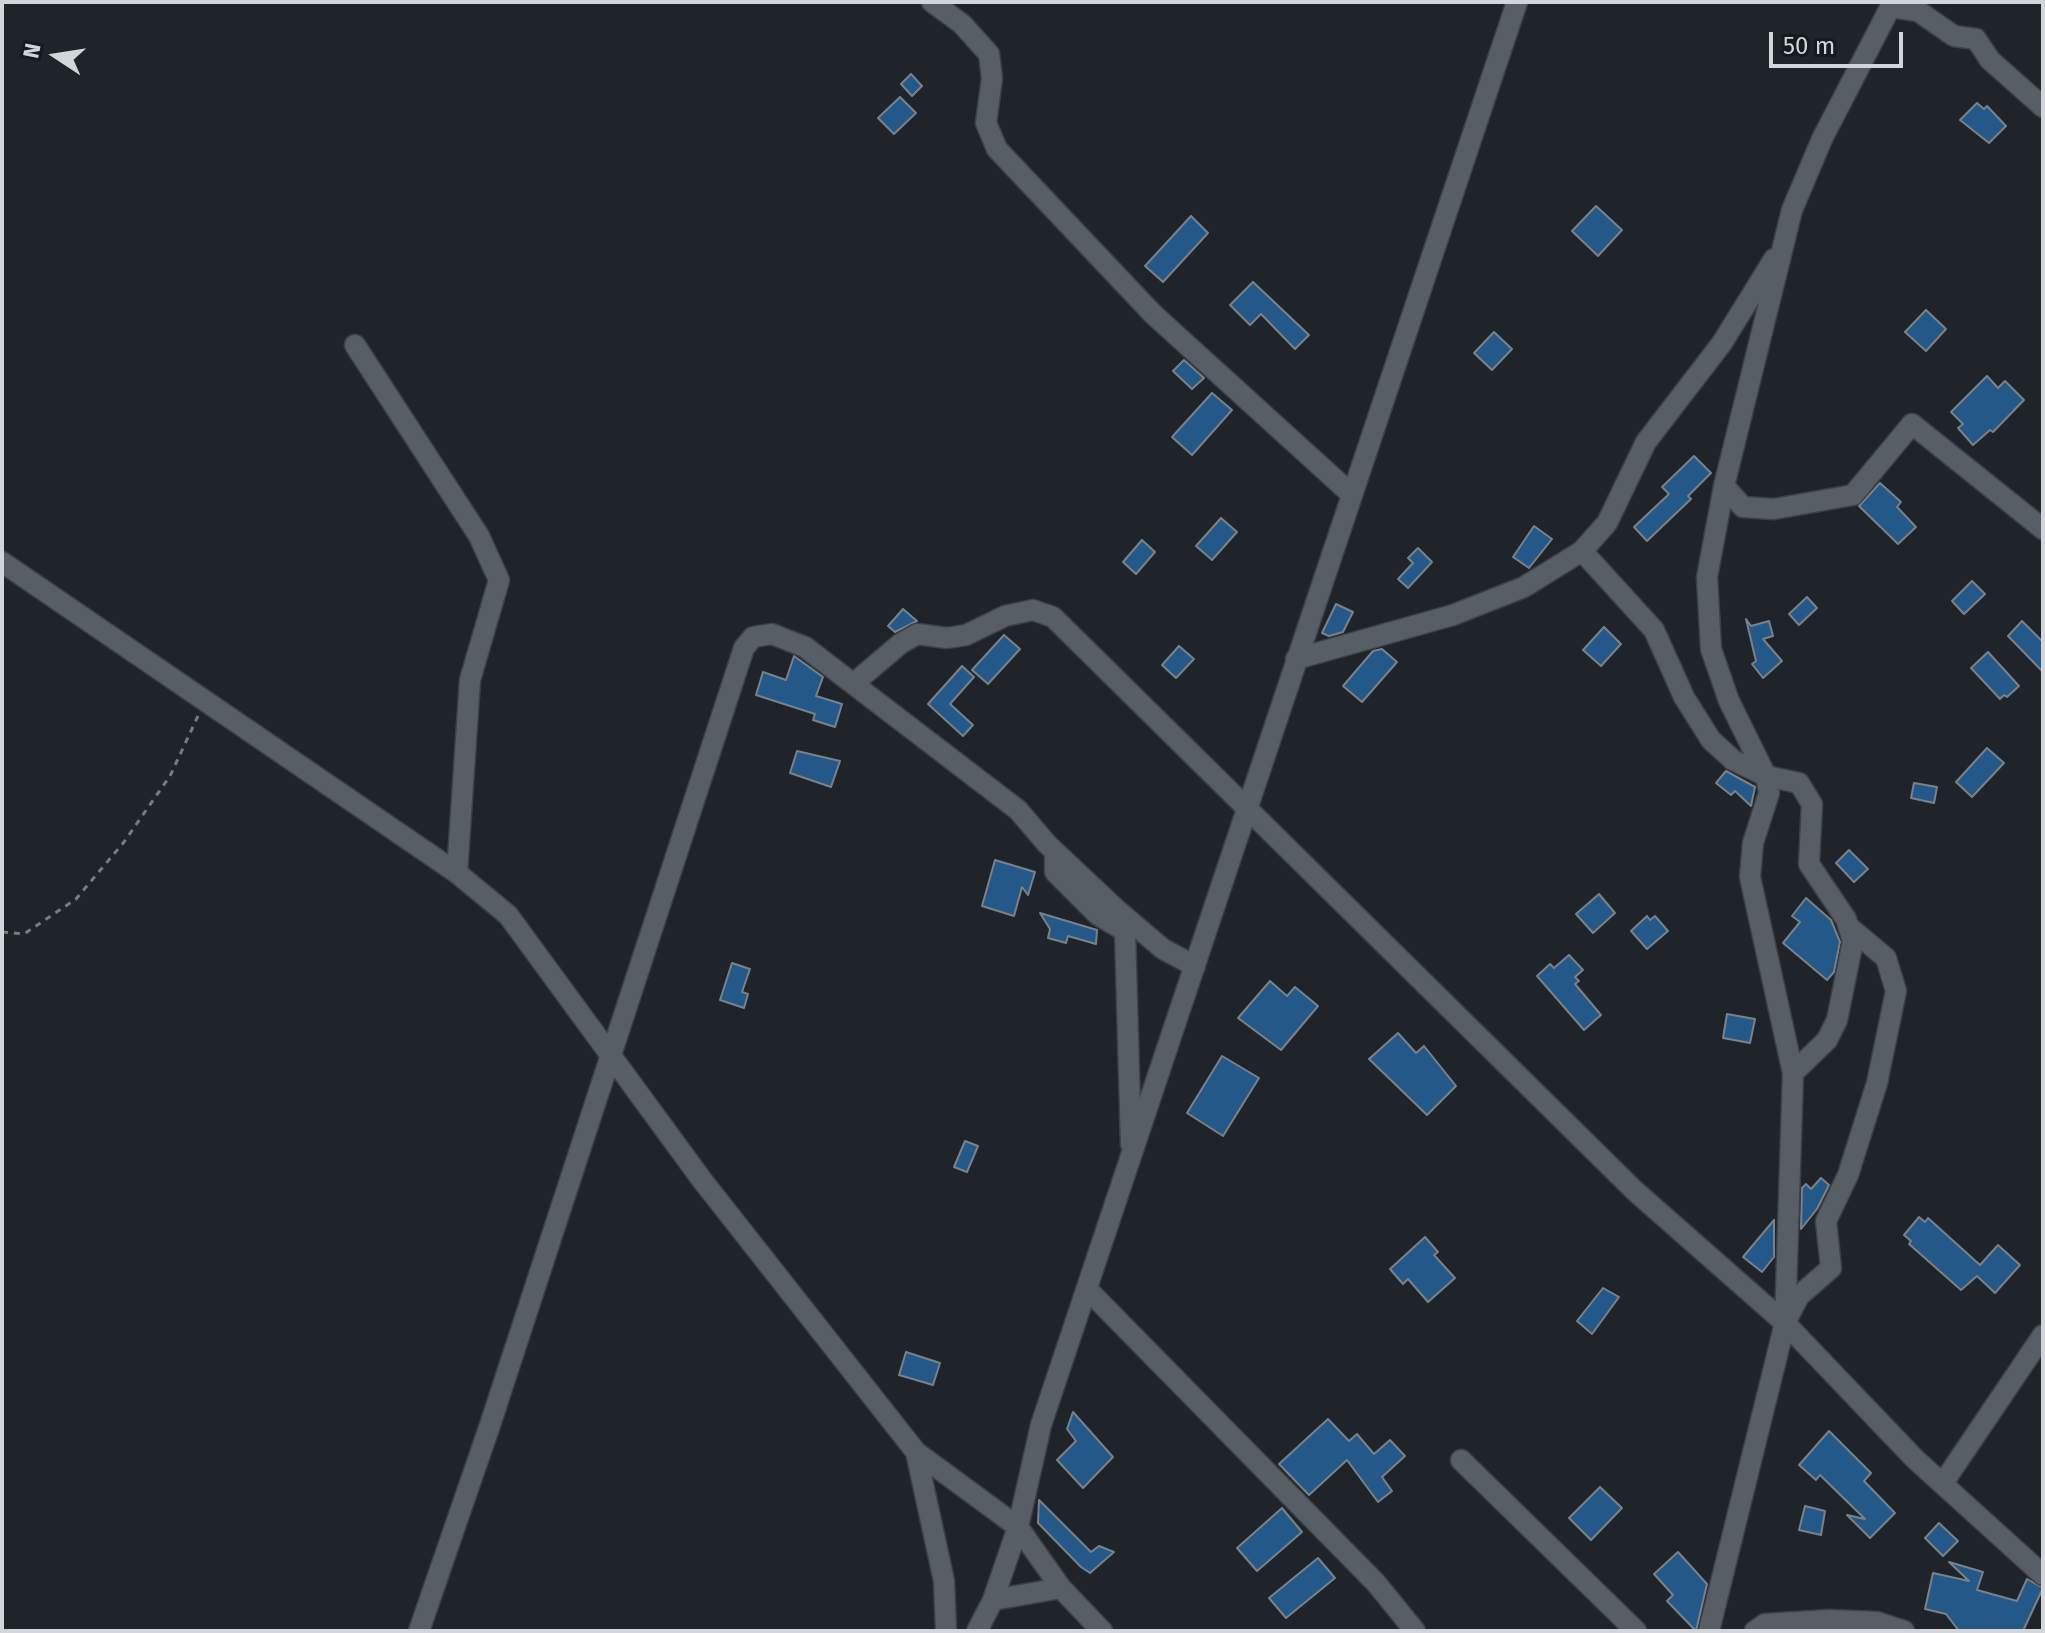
<!DOCTYPE html>
<style>
body{margin:0}
#map{position:relative;width:2045px;height:1633px;overflow:hidden;background:#1e2429;font-family:"Fira Sans",sans-serif}
canvas{display:block}
.frame{position:absolute;inset:0;border:4px solid #d2d5d9;pointer-events:none}
.north{position:absolute;left:16px;top:16px;width:80px;height:80px;-webkit-text-stroke:6px #151a20;paint-order:stroke;rotate:282deg;font-size:22px;font-weight:700;line-height:32px;text-align:center;color:#d2d5d9}
.north::after{content:'';display:block;margin:auto;width:28px;height:36px;background:#d2d5d9;clip-path:polygon(50% 0,100% 100%,50% 72%,0 100%)}
.scale{position:absolute;left:1769px;top:32px;width:134px;height:36px;box-sizing:border-box;border:4px solid #d2d5d9;border-top:0;padding-left:10px;font-size:24px;line-height:28px;white-space:nowrap;color:#d2d5d9;-webkit-text-stroke:6px #151a20;paint-order:stroke}
</style>
<div id="map">
<canvas width="2045" height="1633"></canvas>
<div class="frame"></div>
<div class="north">N</div>
<div class="scale">50 m</div>
</div>
<script>
const ctx = document.querySelector('canvas').getContext('2d');
ctx.lineJoin = 'round';
function fillPath(path, color) {
  ctx.fillStyle = color;
  ctx.fill(path, 'evenodd');
}
function shape(rows) {
  const path = new Path2D();
  for (const r of rows) {
    path.moveTo(r[0], r[1]);
    for (let i = 2; i < r.length; i += 2) path.lineTo(r[i], r[i + 1]);
  }
  return path;
}
function strokePath(path, color, width, dash) {
  ctx.strokeStyle = color;
  ctx.lineWidth = width;
  ctx.lineCap = dash ? 'butt' : 'round';
  ctx.setLineDash(dash || []);
  ctx.stroke(path);
}
const building = shape([
 [911,74,922,86,912,96,901,84,911,74],
 [900,97,916,113,894,134,878,118,900,97],
 [1977,103,1984,109,1987,106,2006,126,1989,143,1960,120,1977,103],
 [1596,206,1622,230,1598,256,1572,231,1596,206],
 [1191,216,1208,233,1163,282,1145,266,1191,216],
 [1253,282,1309,335,1295,349,1261,314,1250,325,1230,305,1253,282],
 [1926,310,1946,329,1926,351,1905,332,1926,310],
 [1494,332,1512,349,1492,370,1474,353,1494,332],
 [1184,360,1204,378,1192,389,1173,371,1184,360],
 [1987,376,1998,388,2005,381,2024,400,1993,432,1990,430,1973,445,1958,428,1963,424,1951,412,1987,376],
 [1212,393,1232,410,1192,455,1172,437,1212,393],
 [1694,456,1711,473,1688,496,1691,499,1647,541,1634,527,1669,494,1662,487,1694,456],
 [1880,483,1901,502,1897,507,1916,527,1898,544,1859,506,1880,483],
 [1221,518,1237,532,1212,560,1196,546,1221,518],
 [1534,526,1552,539,1529,568,1513,557,1534,526],
 [1142,540,1155,552,1136,574,1123,562,1142,540],
 [1418,548,1432,562,1408,588,1398,579,1413,563,1408,558,1418,548],
 [1972,581,1985,594,1964,614,1952,601,1972,581],
 [1807,597,1817,608,1799,625,1789,614,1807,597],
 [1336,604,1353,612,1343,632,1329,636,1322,633,1336,604],
 [903,609,917,621,895,632,888,626,903,609],
 [1746,619,1751,626,1769,621,1773,636,1763,639,1782,661,1763,678,1752,664,1756,661,1746,619],
 [2022,621,2043,642,2043,672,2008,636,2022,621],
 [1604,627,1621,644,1601,666,1583,650,1604,627],
 [1004,635,1020,649,988,684,972,670,1004,635],
 [1179,646,1194,659,1176,678,1162,665,1179,646],
 [1382,649,1397,662,1362,702,1343,686,1373,651,1382,649],
 [1988,652,2019,686,2007,697,2004,695,2000,699,1971,668,1988,652],
 [794,656,823,677,816,696,842,704,835,727,813,720,815,714,756,695,763,672,786,680,794,656],
 [962,666,974,677,950,704,973,725,963,736,928,704,962,666],
 [1987,748,2004,763,1972,797,1956,782,1987,748],
 [797,751,840,761,831,787,790,773,797,751],
 [1726,771,1755,787,1751,806,1735,791,1731,795,1716,783,1726,771],
 [1914,783,1937,787,1934,803,1911,798,1914,783],
 [1849,850,1868,869,1854,882,1836,863,1849,850],
 [995,860,1035,872,1028,895,1022,887,1014,916,982,906,995,860],
 [1599,894,1615,913,1593,933,1576,914,1599,894],
 [1806,898,1831,920,1840,942,1834,972,1827,980,1783,943,1800,922,1792,916,1806,898],
 [1040,913,1097,930,1096,944,1068,936,1066,943,1048,938,1050,929,1040,913],
 [1647,916,1650,920,1655,916,1668,931,1647,949,1631,931,1647,916],
 [1569,955,1583,970,1575,977,1579,981,1575,984,1601,1015,1584,1030,1537,976,1550,964,1554,968,1569,955],
 [732,963,750,969,742,992,748,994,744,1008,720,1000,732,963],
 [1270,981,1287,996,1295,987,1318,1006,1281,1050,1238,1018,1270,981],
 [1727,1014,1755,1019,1750,1043,1723,1038,1727,1014],
 [1398,1033,1416,1053,1424,1046,1456,1086,1427,1115,1369,1059,1398,1033],
 [1222,1056,1259,1078,1223,1136,1187,1113,1222,1056],
 [965,1141,978,1146,967,1172,954,1167,965,1141],
 [1821,1178,1829,1185,1817,1209,1801,1229,1802,1188,1806,1184,1811,1189,1821,1178],
 [1919,1217,1925,1222,1928,1218,1980,1265,1998,1245,2020,1265,1995,1293,1977,1276,1961,1290,1909,1244,1911,1241,1904,1235,1919,1217],
 [1774,1220,1774,1257,1762,1272,1743,1257,1774,1220],
 [1425,1237,1438,1252,1434,1255,1455,1278,1428,1302,1408,1279,1403,1284,1390,1269,1425,1237],
 [1603,1288,1619,1297,1592,1334,1577,1321,1603,1288],
 [906,1352,940,1363,933,1385,899,1375,906,1352],
 [1073,1412,1113,1457,1083,1488,1057,1460,1076,1441,1067,1429,1073,1412],
 [1328,1419,1349,1441,1357,1434,1374,1454,1390,1440,1405,1456,1382,1477,1392,1491,1378,1502,1347,1460,1309,1495,1279,1464,1328,1419],
 [1829,1431,1871,1473,1864,1481,1895,1513,1870,1538,1847,1515,1865,1519,1820,1475,1816,1480,1799,1465,1829,1431],
 [1600,1487,1622,1508,1591,1540,1569,1518,1600,1487],
 [1039,1500,1091,1552,1099,1546,1114,1552,1090,1573,1081,1567,1038,1523,1039,1500],
 [1805,1506,1825,1511,1821,1535,1799,1530,1805,1506],
 [1282,1508,1302,1532,1257,1571,1237,1548,1282,1508],
 [1939,1523,1958,1541,1943,1556,1925,1538,1939,1523],
 [1678,1552,1707,1584,1696,1631,1667,1601,1673,1595,1654,1574,1678,1552],
 [1318,1558,1335,1578,1286,1618,1269,1598,1318,1558],
 [1949,1562,1983,1572,1977,1590,2017,1601,2027,1579,2043,1588,2023,1631,1959,1631,1946,1614,1925,1609,1933,1573,1969,1581,1949,1562]
]);
fillPath(building, '#245889');
strokePath(building, '#7a8188', 2);
const minor = shape([
 [932,2,962,24,989,54,992,78,986,123,997,149,1153,314,1350,493],
 [1891,7,1918,11,1954,36,1976,39,1990,60,2043,107],
 [355,345,479,536,499,580,470,680,457,873],
 [1724,486,1743,507,1774,509,1853,495,1912,424,2043,529],
 [1582,551,1654,630,1684,697,1711,740,1733,760,1766,776,1799,783,1812,804,1809,864,1846,919,1853,941,1837,1020,1827,1040,1793,1073],
 [2,562,457,873,508,915,702,1180,916,1452,944,1581,946,1631],
 [1296,659,1453,615,1524,587,1582,551,1607,523,1646,442,1722,343,1774,259],
 [853,684,900,644,917,634,947,638,966,635,1005,616,1033,610,1053,617,1635,1191,1785,1323,1915,1459,2043,1575],
 [1055,852,1055,872,1098,915,1125,931,1131,1144],
 [1087,1289,1376,1583,1415,1631],
 [1787,1319,1799,1296,1831,1268,1826,1221,1848,1175,1877,1083,1896,991,1886,958,1849,927],
 [916,1452,1018,1527,1061,1588,1102,1631],
 [1461,1460,1636,1631],
 [1943,1483,2043,1335],
 [993,1600,1061,1588],
 [419,1631,490,1425,744,648,753,637,772,634,805,647,1018,810,1047,844,1116,909,1163,949,1195,966],
 [977,1631,993,1600,1018,1527,1041,1425,1517,2],
 [1709,1631,1785,1323,1793,1073,1750,877,1753,843,1769,793,1766,776,1729,701,1711,649,1707,577,1724,486,1792,210,1822,139,1893,2],
 [1755,1631,1765,1624,1829,1620,1877,1622,1904,1631]
]);
strokePath(minor, '#3d4146', 23);
strokePath(shape([
 [2,932,24,934,76,899,124,842,170,776,198,716]
]), '#777c80', 3, [6, 6]);
strokePath(minor, '#585e65', 20);
</script>
